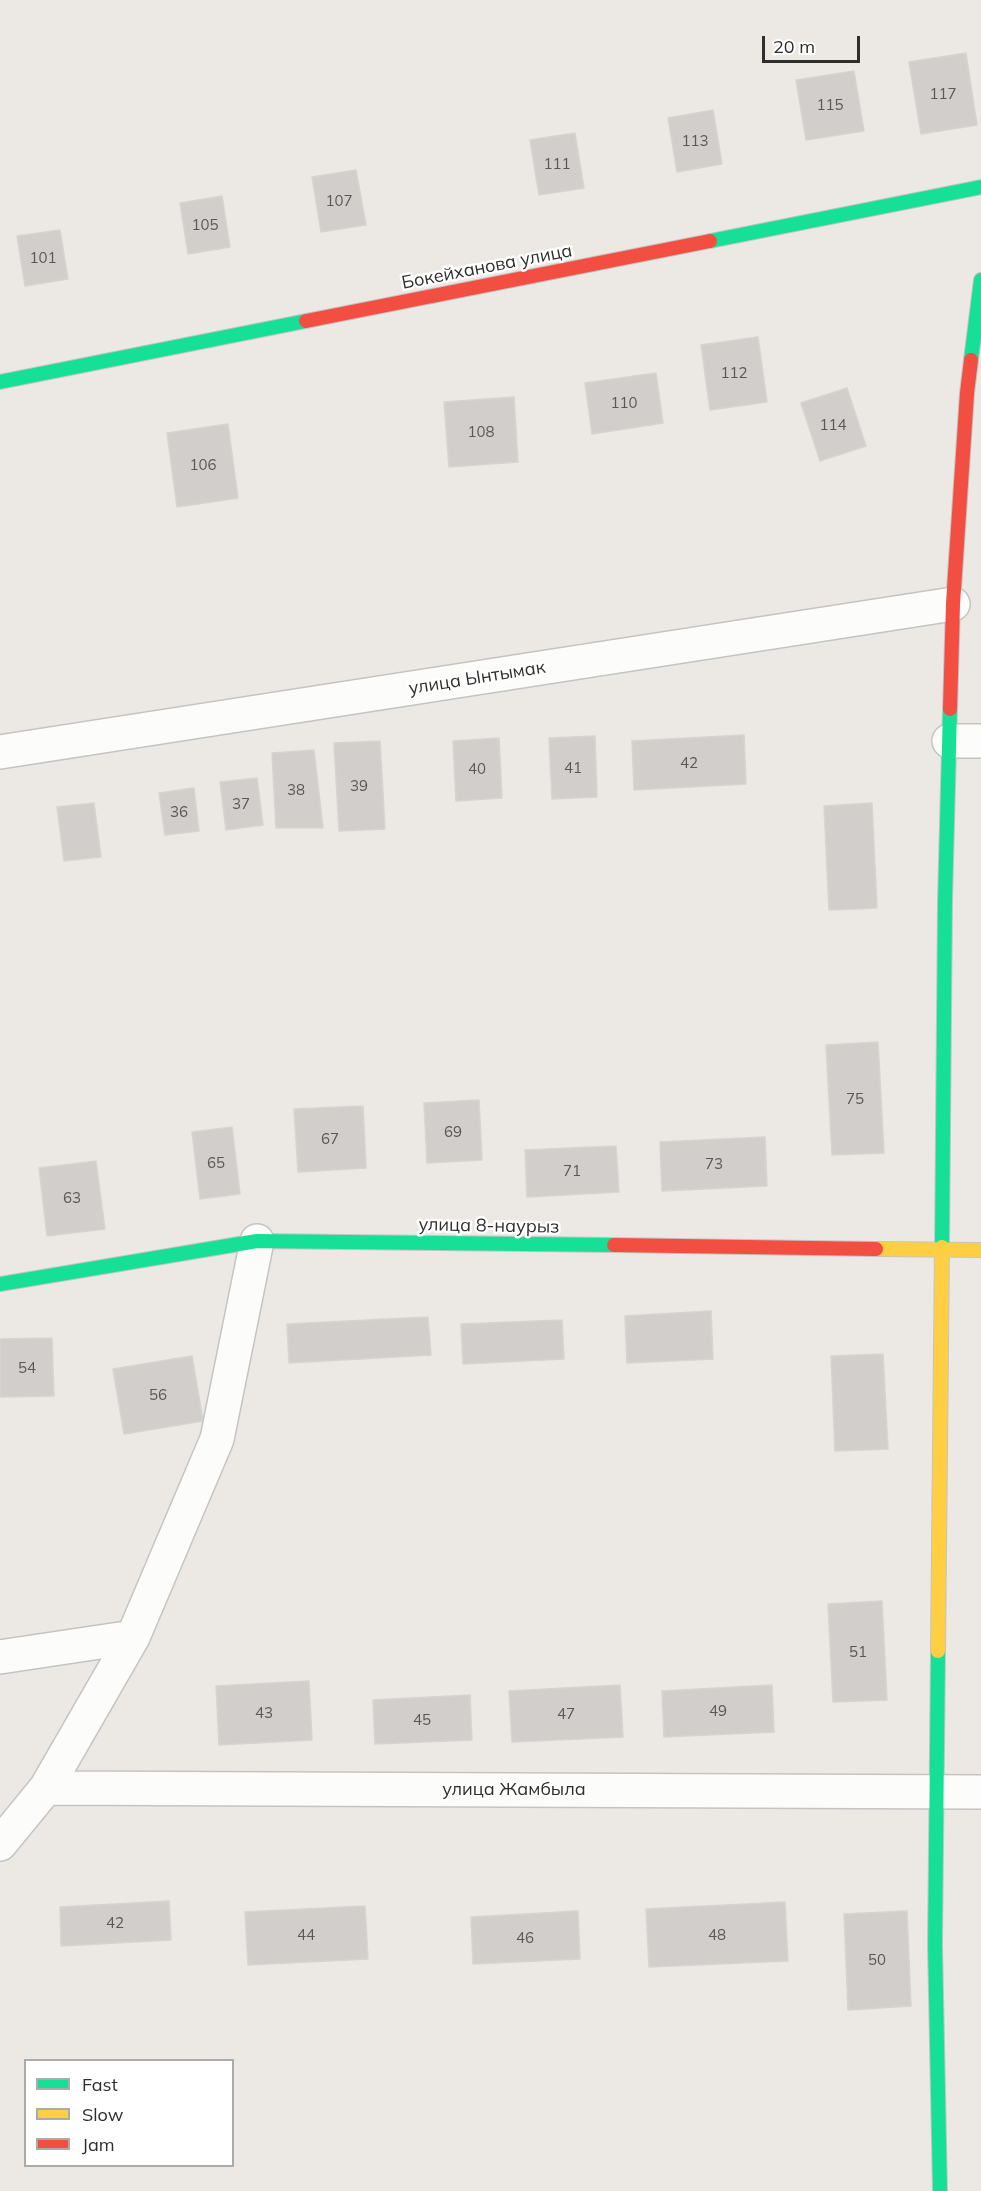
<!DOCTYPE html>
<meta charset="utf-8">
<style>
body{margin:0}
#map{position:relative;width:981px;height:2191px;overflow:hidden;background:#ece8e4;font-family:Mulish,sans-serif}
canvas{display:block}
.legend{position:absolute;left:24px;top:2059px;width:210px;height:108px;box-sizing:border-box;background:#fff;border:2px solid #ababab;margin:0;padding:8px 10px;list-style:none;font-size:18px;color:#2e2e2e}
.legend li{display:flex;align-items:center;gap:12px;height:30px}
.legend b{width:30px;border:2px solid #ababab}
.scale{position:absolute;left:762px;top:36px;width:98px;height:27px;box-sizing:border-box;border:3px solid #2e2e2e;border-top:0;padding-left:8px;font-size:18px;line-height:21px;white-space:nowrap;color:#2e2e2e;-webkit-text-stroke:4px #fff;paint-order:stroke}
</style>
<div id="map">
<canvas width="981" height="2191"></canvas>
<ul class="legend">
<li><b style="height:8px;background:#16e098"></b>Fast</li>
<li><b style="height:8px;background:#ffcf43"></b>Slow</li>
<li><b style="height:8px;background:#f24e42"></b>Jam</li>
</ul>
<div class="scale">20 m</div>
</div>
<script>
const ctx = document.querySelector('canvas').getContext('2d');
ctx.lineJoin = 'round';
function fillPath(path, color) {
  ctx.fillStyle = color;
  ctx.fill(path, 'evenodd');
}
function shape(rows) {
  const path = new Path2D();
  for (const r of rows) {
    path.moveTo(r[0], r[1]);
    for (let i = 2; i < r.length; i += 2) path.lineTo(r[i], r[i + 1]);
  }
  return path;
}
function strokePath(path, color, width, dash) {
  ctx.strokeStyle = color;
  ctx.lineWidth = width;
  ctx.lineCap = dash ? 'butt' : 'round';
  ctx.setLineDash(dash || []);
  ctx.stroke(path);
}
function write(font, color, halo, rows, align = 'center') {
  ctx.font = font + ' Mulish,sans-serif';
  ctx.lineWidth = 5;
  ctx.setLineDash([]);
  ctx.textBaseline = 'middle';
  ctx.strokeStyle = halo;
  ctx.fillStyle = color;
  for (const [text, x, y, turn = 0] of rows) {
    ctx.save();
    ctx.translate(x, y);
    ctx.rotate((+turn || 0) * Math.PI / 180);
    ctx.textAlign = isNaN(turn) ? turn : align;
    if (halo) ctx.strokeText(text, 0, 0);
    ctx.fillText(text, 0, 0);
    ctx.restore();
  }
}
const building = shape([
 [966,53,977,125,921,134,909,62,966,53],
 [854,71,864,131,806,140,796,80,854,71],
 [713,110,722,164,677,172,668,118,713,110],
 [575,133,584,188,539,195,530,140,575,133],
 [356,170,366,225,321,232,312,177,356,170],
 [222,196,230,247,188,254,180,203,222,196],
 [60,230,68,279,25,286,17,236,60,230],
 [758,337,767,402,710,410,701,345,758,337],
 [656,373,663,423,592,434,585,383,656,373],
 [847,388,866,446,820,461,801,403,847,388],
 [514,397,518,462,449,467,444,402,514,397],
 [228,424,238,498,177,507,167,433,228,424],
 [744,735,746,784,634,790,632,741,744,735],
 [595,736,597,797,552,799,549,738,595,736],
 [499,738,502,798,456,801,453,741,499,738],
 [380,741,385,829,339,831,334,743,380,741],
 [314,750,323,828,276,828,272,753,314,750],
 [257,778,263,825,226,830,220,782,257,778],
 [194,788,199,831,165,835,159,793,194,788],
 [94,803,101,857,64,861,57,807,94,803],
 [872,803,877,908,829,910,824,806,872,803],
 [878,1042,884,1153,832,1155,826,1045,878,1042],
 [479,1100,482,1160,427,1163,424,1103,479,1100],
 [363,1106,366,1168,298,1172,294,1109,363,1106],
 [232,1127,240,1194,200,1199,192,1132,232,1127],
 [765,1137,767,1186,662,1191,660,1142,765,1137],
 [616,1146,619,1192,527,1197,525,1150,616,1146],
 [96,1161,105,1229,47,1236,39,1168,96,1161],
 [711,1311,713,1359,627,1363,625,1316,711,1311],
 [428,1317,431,1355,289,1363,287,1324,428,1317],
 [562,1320,564,1359,463,1364,461,1324,562,1320],
 [52,1338,54,1396,0,1397,0,1339,52,1338],
 [883,1354,888,1449,835,1451,831,1356,883,1354],
 [192,1356,203,1421,124,1434,113,1369,192,1356],
 [882,1601,887,1700,833,1702,828,1604,882,1601],
 [309,1681,312,1740,219,1745,216,1686,309,1681],
 [620,1685,623,1737,512,1742,509,1691,620,1685],
 [772,1685,774,1732,664,1737,662,1691,772,1685],
 [470,1695,472,1740,375,1744,373,1700,470,1695],
 [169,1901,171,1940,61,1946,60,1907,169,1901],
 [785,1902,788,1961,649,1967,646,1909,785,1902],
 [365,1906,368,1959,248,1965,245,1912,365,1906],
 [578,1911,580,1959,473,1964,471,1917,578,1911],
 [907,1911,911,2006,848,2010,844,1914,907,1911]
]);
fillPath(building, '#d1cecb');
strokePath(building, '#d7d4d0', 1.5);
const street = shape([
 [949,741,981,741],
 [0,752,953,604],
 [0,1657,133,1637],
 [46,1788,981,1792],
 [0,1844,46,1788,133,1637,217,1439,257,1241]
]);
const fast = shape([
 [710,241,981,187],
 [971,360,981,280],
 [0,382,306,321],
 [942,1247,945,900,950,709],
 [0,1284,257,1241,614,1245],
 [938,1651,935,1945,940,2191]
]);
const slow = shape([
 [876,1249,981,1250],
 [938,1651,942,1247]
]);
const jam = shape([
 [306,321,710,241],
 [950,709,953,604,967,393,971,360],
 [614,1245,876,1249]
]);
strokePath(street, '#c5c4c5', 36);
strokePath(fast, '#c5c4c5', 16);
strokePath(slow, '#c5c4c5', 16);
strokePath(jam, '#c5c4c5', 16);
strokePath(street, '#fcfcfb', 33);
strokePath(fast, '#16e098', 14);
strokePath(slow, '#ffcf43', 14);
strokePath(jam, '#f24e42', 14);
write('15px', '#585857', null, [
 ["117",943,94],
 ["115",830,105],
 ["113",695,141],
 ["111",557,164],
 ["107",339,201],
 ["105",205,225],
 ["101",43,258],
 ["112",734,373],
 ["110",624,403],
 ["114",833,425],
 ["108",481,432],
 ["106",203,465],
 ["42",689,763],
 ["41",573,768],
 ["40",477,769],
 ["39",359,786],
 ["38",296,790],
 ["37",241,804],
 ["36",179,812],
 ["75",855,1099],
 ["69",453,1132],
 ["67",330,1139],
 ["65",216,1163],
 ["73",714,1164],
 ["71",572,1171],
 ["63",72,1198],
 ["54",27,1368],
 ["56",158,1395],
 ["51",858,1652],
 ["49",718,1711],
 ["43",264,1713],
 ["47",566,1714],
 ["45",422,1720],
 ["42",115,1923],
 ["44",306,1935],
 ["48",717,1935],
 ["46",525,1938],
 ["50",877,1960]
]);
write('18px', '#2e2e2e', '#fff', [
 ["Бокейханова улица",487,267,-11],
 ["улица Ынтымак",477,678,-9],
 ["улица 8-наурыз",489,1226,1],
 ["улица Жамбыла",514,1790]
]);
</script>
